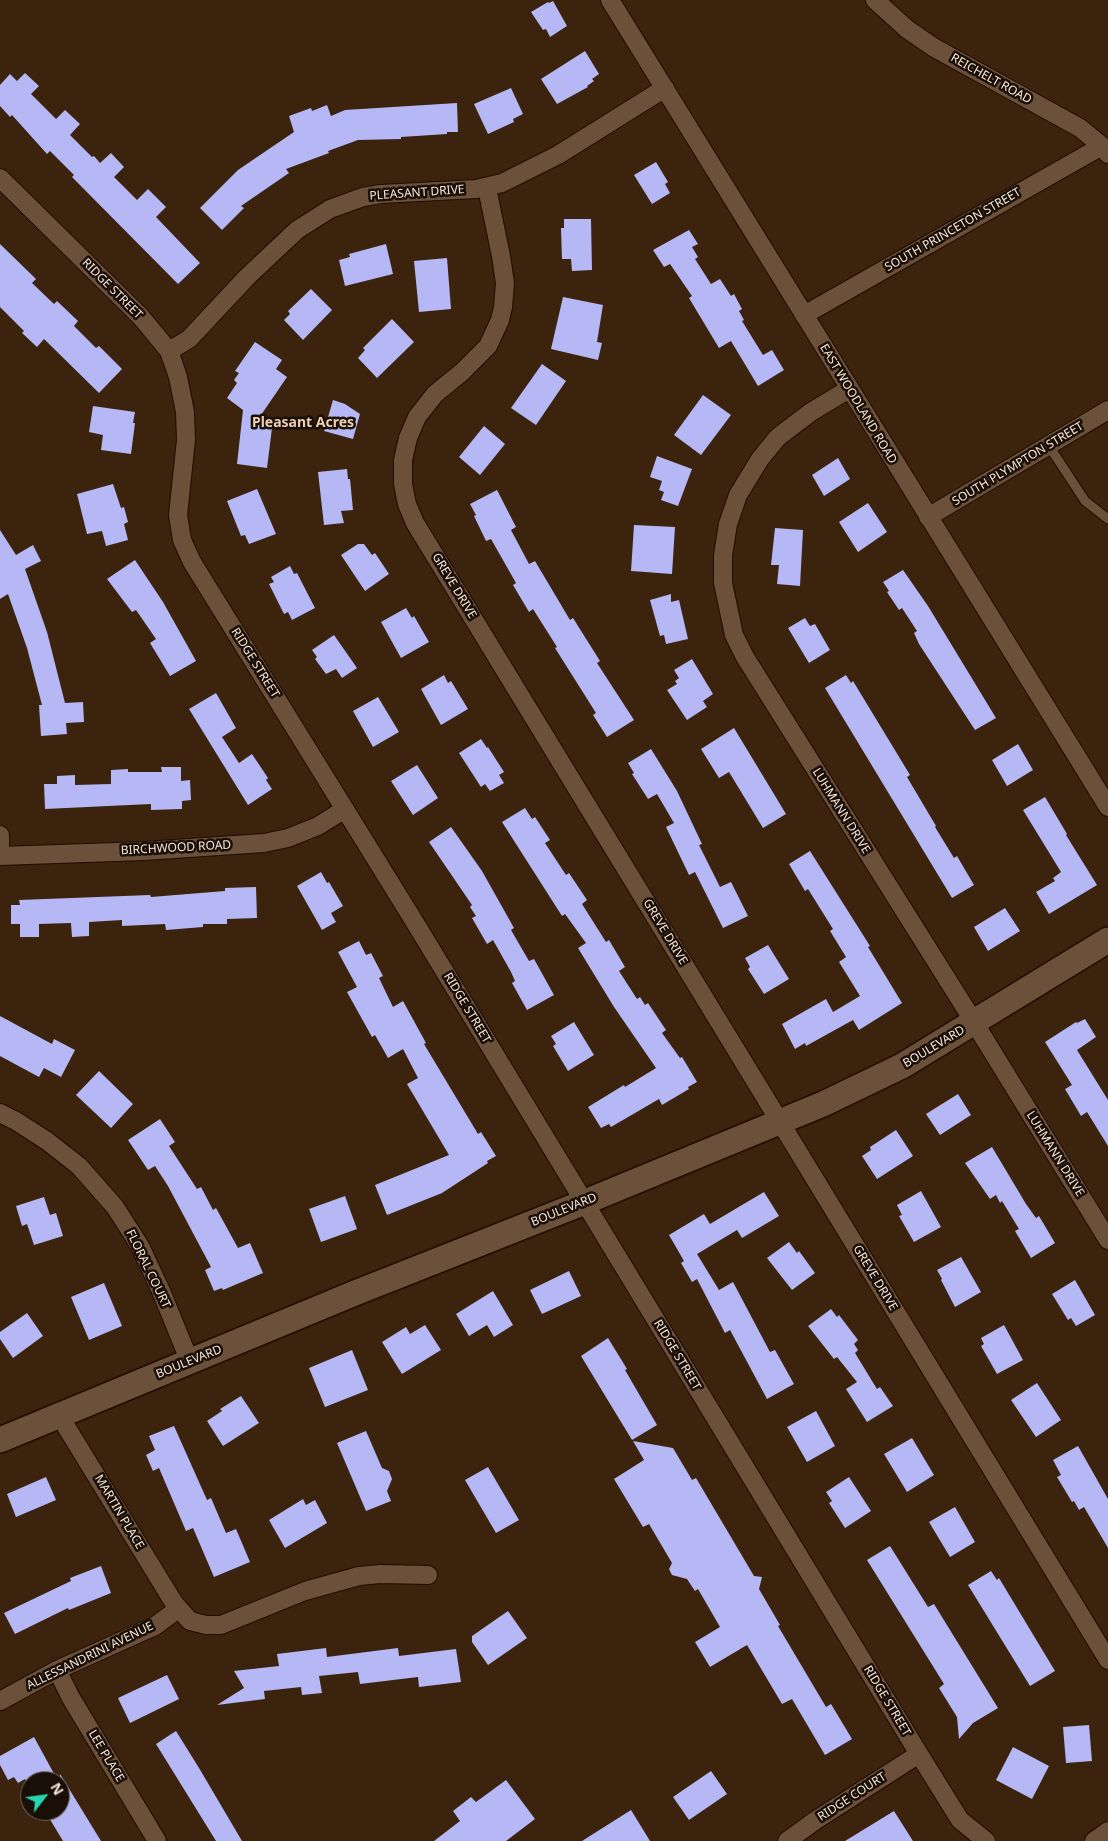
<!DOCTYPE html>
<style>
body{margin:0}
#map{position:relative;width:1108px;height:1841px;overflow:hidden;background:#3b230d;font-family:"Noto Sans",sans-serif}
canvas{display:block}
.north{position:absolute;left:20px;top:1771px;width:50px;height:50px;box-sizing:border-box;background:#1a0f07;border:1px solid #72655b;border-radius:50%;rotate:60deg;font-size:14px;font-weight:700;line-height:20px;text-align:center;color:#f6e5d8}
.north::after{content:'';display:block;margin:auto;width:18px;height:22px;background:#24d5ae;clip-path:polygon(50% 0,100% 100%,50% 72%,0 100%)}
</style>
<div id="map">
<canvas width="1108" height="1841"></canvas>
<div class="north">N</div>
</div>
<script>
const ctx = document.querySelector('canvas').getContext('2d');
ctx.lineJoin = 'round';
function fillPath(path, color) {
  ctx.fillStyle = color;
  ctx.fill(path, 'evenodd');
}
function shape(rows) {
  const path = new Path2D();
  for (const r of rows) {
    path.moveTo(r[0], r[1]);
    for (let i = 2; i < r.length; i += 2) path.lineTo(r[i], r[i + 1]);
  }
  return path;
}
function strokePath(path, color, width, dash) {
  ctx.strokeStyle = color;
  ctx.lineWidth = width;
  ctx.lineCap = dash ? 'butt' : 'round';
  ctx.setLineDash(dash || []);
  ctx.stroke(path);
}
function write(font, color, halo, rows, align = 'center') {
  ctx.font = font + ' "Noto Sans",sans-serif';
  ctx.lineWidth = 5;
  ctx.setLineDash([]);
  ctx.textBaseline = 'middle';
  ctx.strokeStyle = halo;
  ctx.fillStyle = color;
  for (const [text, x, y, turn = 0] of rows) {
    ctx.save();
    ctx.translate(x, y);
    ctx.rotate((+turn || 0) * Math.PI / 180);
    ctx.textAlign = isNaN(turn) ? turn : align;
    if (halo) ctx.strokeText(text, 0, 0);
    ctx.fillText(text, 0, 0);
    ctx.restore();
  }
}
fillPath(shape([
 [553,1,567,26,550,37,546,29,543,30,531,12,548,2,549,3],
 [585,51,599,74,592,79,594,81,587,86,588,87,557,104,541,79],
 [25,73,39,86,31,94,56,119,65,110,80,124,70,135,92,157,94,156,100,163,111,153,124,167,114,177,137,200,148,189,166,207,156,217,200,263,178,284,72,177,74,175,50,151,47,154,12,115,10,117,0,106,0,85,10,74,17,81],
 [511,88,523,114,513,119,514,122,488,134,474,104],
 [457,103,458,132,447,132,447,134,401,137,401,139,358,140,328,151,329,153,286,169,289,173,241,206,244,208,222,230,200,208,238,170,294,132,289,116,311,108,312,111,327,105,331,116,345,110],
 [656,162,668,182,665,184,670,193,652,204,634,175],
 [564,219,591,219,592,270,572,271,571,259,562,259,561,228,564,228],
 [689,230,698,244,692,247,698,257,695,259,711,284,720,279,731,296,734,294,742,309,739,311,744,320,742,321,763,355,772,350,784,370,758,386,731,341,719,348,689,298,692,296,670,264,664,267,653,250],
 [0,244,36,279,32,283,54,304,57,301,78,321,74,326,96,348,99,346,122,369,99,393,44,339,37,347,22,333,24,331,0,307],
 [386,244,393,274,345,286,339,260,350,257,349,254],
 [447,258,451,309,419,312,414,261],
 [311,289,332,310,303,340,284,320,290,314,288,311],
 [563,297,603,305,597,342,602,343,598,360,551,349],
 [392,319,414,342,377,378,358,358,365,350,363,348],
 [255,342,282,360,276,369,287,377,259,418,273,420,267,468,237,464,243,410,227,398,237,383,234,380,239,373,235,371],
 [542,364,566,381,536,425,511,408],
 [703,395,731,415,701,455,674,435],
 [333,400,345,404,360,414,353,439,324,431],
 [93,406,135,412,133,423,135,423,131,454,101,450,103,435,89,432],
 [484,426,505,444,480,475,459,457],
 [657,456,692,469,678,506,661,500,664,492,659,490,662,481,650,477],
 [838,458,850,479,824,496,812,475],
 [347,469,348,479,350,479,353,510,341,511,344,523,324,525,318,472],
 [113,484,121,508,124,507,128,522,124,524,128,540,106,546,102,531,87,534,77,494],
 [257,489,276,534,249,544,245,535,241,536,227,501],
 [497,490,516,527,511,530,529,564,535,561,570,620,573,618,600,661,597,663,634,720,607,737,593,715,596,713,555,648,557,647,533,609,529,612,513,585,516,583,491,539,486,541,474,516,476,515,470,504],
 [868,503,887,532,858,552,839,522],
 [634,525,675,527,672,574,631,571],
 [775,528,803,530,800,586,777,584,779,565,771,565],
 [0,530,16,555,33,545,41,561,25,569,47,632,65,703,83,702,84,722,66,723,67,734,41,736,39,705,42,705,27,648,8,594,0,599],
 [358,544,364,544,372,555,375,553,389,574,365,591,341,555],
 [135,560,163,602,196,661,170,676,150,643,156,639,136,610,132,612,107,579],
 [290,566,294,574,297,573,315,608,292,620,288,612,284,614,269,584,274,582,271,577],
 [903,570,928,606,996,718,975,730,919,644,914,633,917,631,902,608,899,610,887,592,889,591,883,582],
 [671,594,671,602,679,600,688,639,666,644,664,635,660,636,650,600],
 [406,608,412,618,414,616,429,642,401,658,381,622],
 [805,618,810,626,815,624,830,650,809,663,788,628],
 [334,635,357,668,342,678,336,669,326,674,315,659,317,657,312,650],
 [692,659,713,694,703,701,707,707,687,720,667,690,677,684,675,681,679,678,674,670],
 [444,675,448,683,451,681,468,709,441,725,421,689],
 [846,675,851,683,853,681,910,775,907,777,936,826,935,827,954,858,957,856,974,885,952,898,825,688],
 [216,693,236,728,222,737,239,763,252,754,268,778,266,780,272,789,248,805,189,709],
 [378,697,399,732,373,747,353,711],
 [734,728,786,814,763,828,729,772,719,778,701,749],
 [481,739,487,748,488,747,504,772,499,775,504,783,490,791,485,784,481,787,459,753],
 [1018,744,1033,770,1007,786,992,760],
 [651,749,677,791,702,844,699,845,720,887,731,882,748,916,723,928,695,872,689,875,666,827,674,823,657,794,648,799,632,774,634,773,628,763],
 [417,765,438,798,413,815,391,781],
 [161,767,181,767,181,781,190,780,191,800,182,801,182,809,151,810,151,804,45,809,44,784,57,784,57,776,75,775,75,785,111,784,111,770,128,769,128,772,162,772],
 [1045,797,1067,834,1066,835,1097,885,1049,914,1036,892,1055,881,1053,878,1061,872,1023,810],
 [525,808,532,819,535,817,550,840,545,843,566,875,569,873,587,900,582,904,606,942,609,940,625,967,619,971,637,999,640,997,645,1005,648,1003,666,1030,662,1033,680,1058,682,1057,697,1082,688,1087,689,1089,662,1105,659,1099,611,1127,609,1124,601,1128,588,1107,624,1085,625,1087,656,1068,614,1007,578,948,586,943,565,914,562,916,502,822],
 [451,827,482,871,514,928,511,930,529,961,534,959,554,995,527,1010,512,983,515,981,511,972,493,940,487,944,472,918,476,916,470,907,472,905,429,842],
 [810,851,870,946,868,947,902,1003,859,1030,853,1020,806,1046,805,1043,795,1049,782,1024,826,999,833,1012,860,996,839,962,846,957,830,931,833,929,808,889,805,891,789,864],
 [321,872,327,883,329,882,343,906,331,913,336,922,322,930,297,886],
 [256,887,257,918,227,919,227,924,203,924,203,927,166,930,165,924,122,926,122,920,89,922,89,936,72,937,71,923,39,924,39,937,20,937,20,924,11,924,11,905,20,905,19,900,150,895,151,897,225,891,225,888],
 [1005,908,1020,931,988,951,974,927],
 [359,941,366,955,371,953,383,976,379,978,393,1007,403,1001,426,1043,424,1044,478,1134,481,1132,496,1156,487,1161,488,1163,442,1193,387,1215,375,1185,449,1155,407,1084,418,1078,403,1049,388,1058,375,1035,372,1037,347,992,357,987,338,952],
 [768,945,789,979,764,994,748,969,750,967,745,958],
 [0,1016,52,1044,54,1039,75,1050,61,1077,44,1068,39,1077,0,1056],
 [1085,1019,1096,1037,1077,1050,1108,1100,1108,1146,1087,1112,1081,1116,1065,1089,1072,1085,1045,1042,1076,1022,1077,1023],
 [574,1022,594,1055,568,1071,553,1046,556,1044,551,1036],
 [99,1071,133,1104,111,1128,76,1095],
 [958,1094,971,1115,940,1135,926,1114],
 [160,1119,175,1142,169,1146,197,1189,201,1187,213,1210,216,1208,238,1248,250,1243,263,1273,223,1290,222,1288,214,1291,205,1270,211,1267,168,1186,155,1166,148,1170,128,1140],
 [896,1130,913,1156,877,1179,862,1156,871,1150,870,1147],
 [992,1147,1026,1204,1036,1218,1039,1216,1055,1243,1031,1258,1015,1231,1019,1229,1002,1201,1000,1203,996,1195,990,1199,965,1163],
 [921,1191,941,1227,914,1242,899,1216,902,1215,897,1205],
 [764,1192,779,1216,742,1238,737,1230,697,1254,719,1290,733,1282,770,1352,775,1350,794,1384,767,1399,730,1330,725,1333,697,1279,692,1282,681,1263,684,1261,669,1235,704,1214,710,1224],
 [345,1196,357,1229,321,1242,309,1209],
 [44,1197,50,1215,56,1213,63,1236,34,1245,27,1224,22,1226,16,1206],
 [789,1242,797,1253,799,1251,815,1273,792,1290,767,1258],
 [961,1257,981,1292,955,1307,941,1280,942,1279,937,1270],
 [569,1271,581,1296,542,1314,530,1290],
 [1075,1280,1095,1315,1076,1326,1071,1318,1068,1320,1052,1294],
 [104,1283,122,1326,89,1340,71,1297],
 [493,1291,513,1325,494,1337,487,1325,469,1336,456,1314],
 [831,1309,837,1317,839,1315,858,1340,854,1344,858,1350,855,1353,877,1389,880,1387,893,1406,867,1422,846,1389,857,1382,837,1357,834,1359,808,1326],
 [27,1313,43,1336,13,1358,0,1339,0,1332],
 [425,1325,441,1350,402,1374,382,1342,406,1327,410,1334],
 [1004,1325,1023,1360,997,1374,981,1346,984,1344,981,1338],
 [608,1338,627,1369,625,1370,657,1425,632,1440,581,1356],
 [352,1350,368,1390,325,1407,309,1368],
 [1037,1383,1061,1420,1036,1437,1011,1400],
 [241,1396,259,1423,223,1446,207,1421,222,1411,220,1409],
 [816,1411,835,1446,807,1462,787,1427],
 [174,1426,207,1500,211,1498,226,1533,236,1529,250,1562,214,1577,193,1528,186,1531,159,1468,153,1471,146,1455,155,1450,149,1436],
 [366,1431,382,1468,389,1471,392,1479,387,1491,391,1501,366,1511,337,1443],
 [912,1438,934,1475,907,1492,884,1454],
 [633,1441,673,1448,692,1480,696,1478,754,1576,762,1577,759,1589,780,1625,778,1626,826,1707,831,1704,852,1739,825,1755,792,1699,782,1704,747,1645,710,1667,695,1642,720,1627,698,1589,695,1591,687,1579,672,1575,669,1569,672,1563,649,1524,643,1527,614,1479,644,1460],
 [1078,1446,1108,1499,1108,1548,1084,1507,1079,1510,1074,1501,1072,1502,1057,1477,1061,1475,1053,1460],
 [488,1467,519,1520,496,1533,465,1480],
 [46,1477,56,1500,16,1517,7,1494],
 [849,1477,871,1511,845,1528,829,1503,832,1501,826,1492],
 [303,1499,306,1505,315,1500,327,1523,285,1548,269,1520],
 [955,1507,975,1542,950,1557,929,1522],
 [890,1546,928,1607,934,1604,998,1708,973,1723,959,1739,957,1717,939,1688,944,1684,867,1560],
 [101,1566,111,1593,69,1610,68,1608,15,1634,4,1613,71,1581,70,1578],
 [991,1571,997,1580,999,1578,1055,1671,1030,1686,968,1585],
 [508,1611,527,1638,488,1665,472,1642,472,1636],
 [326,1648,327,1657,398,1648,399,1656,456,1649,461,1682,419,1687,418,1677,360,1684,358,1672,319,1676,322,1693,302,1695,301,1687,264,1691,265,1699,217,1705,244,1688,234,1671,279,1666,277,1654],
 [167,1675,179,1699,130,1723,118,1698],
 [1089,1725,1092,1761,1066,1763,1063,1727],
 [176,1731,199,1768,242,1841,216,1841,156,1744],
 [34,1737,58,1781,26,1781,25,1779,18,1783,14,1777,8,1780,0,1765,0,1756],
 [1013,1747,1049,1766,1032,1799,996,1780],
 [711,1771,727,1794,689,1820,673,1797],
 [60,1774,101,1841,63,1841,45,1811,60,1811],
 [506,1780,535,1819,506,1841,434,1841,460,1821,453,1811,471,1797,476,1802],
 [631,1810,650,1841,582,1841],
 [894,1811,913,1841,845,1841]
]), '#b6b7f5');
const lane = shape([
 [1049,446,1085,501,1108,519]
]);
const street = shape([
 [610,0,1108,807],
 [875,0,907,29,933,47,1080,128,1102,146,1108,154],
 [0,178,141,317,169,351,178,377,185,412,186,440,178,515,182,540,192,562,414,921,919,1754,960,1820,986,1841],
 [487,188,501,256,505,283,503,307,500,320,488,346,462,372,435,394,417,417,408,438,403,460,403,484,407,504,415,523,1108,1660],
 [804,315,1102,146],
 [169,351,189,339,247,277,297,230,330,209,363,197,381,194,476,189,502,183,558,155,665,88],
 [849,389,811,412,778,437,760,459,738,495,728,524,723,555,723,583,734,635,745,657,974,1022,1108,1240],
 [928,517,1108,410],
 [0,835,0,856],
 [0,856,144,851,264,843,288,838,318,826,345,809],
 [0,1113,16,1121,47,1141,79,1166,115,1207,140,1246,161,1291,190,1362],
 [59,1415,174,1603,190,1621,206,1625,221,1625,305,1591,359,1576,380,1574,428,1575],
 [57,1670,71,1698,157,1841],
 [0,1701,57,1670,155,1626,178,1609],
 [787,1841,816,1820,919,1754],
 [1094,1841,1108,1831]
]);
const secondary = shape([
 [0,1440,355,1293,585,1202,823,1104,902,1066,1108,940]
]);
strokePath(lane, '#210b00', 11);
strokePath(street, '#210b00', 20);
strokePath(secondary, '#210b00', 28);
strokePath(lane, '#6b503a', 9);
strokePath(street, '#6b503a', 18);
strokePath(secondary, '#6b503a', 25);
write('12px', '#f6e5d8', '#1a0f07', [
 ["REICHELT ROAD",991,79,29],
 ["PLEASANT DRIVE",417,193,-4],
 ["SOUTH PRINCETON STREET",953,230,-30],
 ["RIDGE STREET",112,289,45],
 ["EAST WOODLAND ROAD",858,404,59],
 ["SOUTH PLYMPTON STREET",1018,464,-31],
 ["GREVE DRIVE",454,586,59],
 ["RIDGE STREET",255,663,58],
 ["LUHMANN DRIVE",841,811,58],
 ["BIRCHWOOD ROAD",176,848,-3],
 ["GREVE DRIVE",665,932,59],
 ["RIDGE STREET",467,1008,59],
 ["BOULEVARD",934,1047,-31],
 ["LUHMANN DRIVE",1055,1154,58],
 ["BOULEVARD",564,1210,-22],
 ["FLORAL COURT",148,1269,64],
 ["GREVE DRIVE",875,1278,59],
 ["RIDGE STREET",677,1355,59],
 ["BOULEVARD",189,1362,-22],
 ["MARTIN PLACE",119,1512,59],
 ["ALLESSANDRINI AVENUE",90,1656,-26],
 ["RIDGE STREET",887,1701,59],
 ["LEE PLACE",106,1756,59],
 ["RIDGE COURT",852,1797,-33]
]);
write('bold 14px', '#edcdb3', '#1a0f07', [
 ["Pleasant Acres",303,423]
]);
</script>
